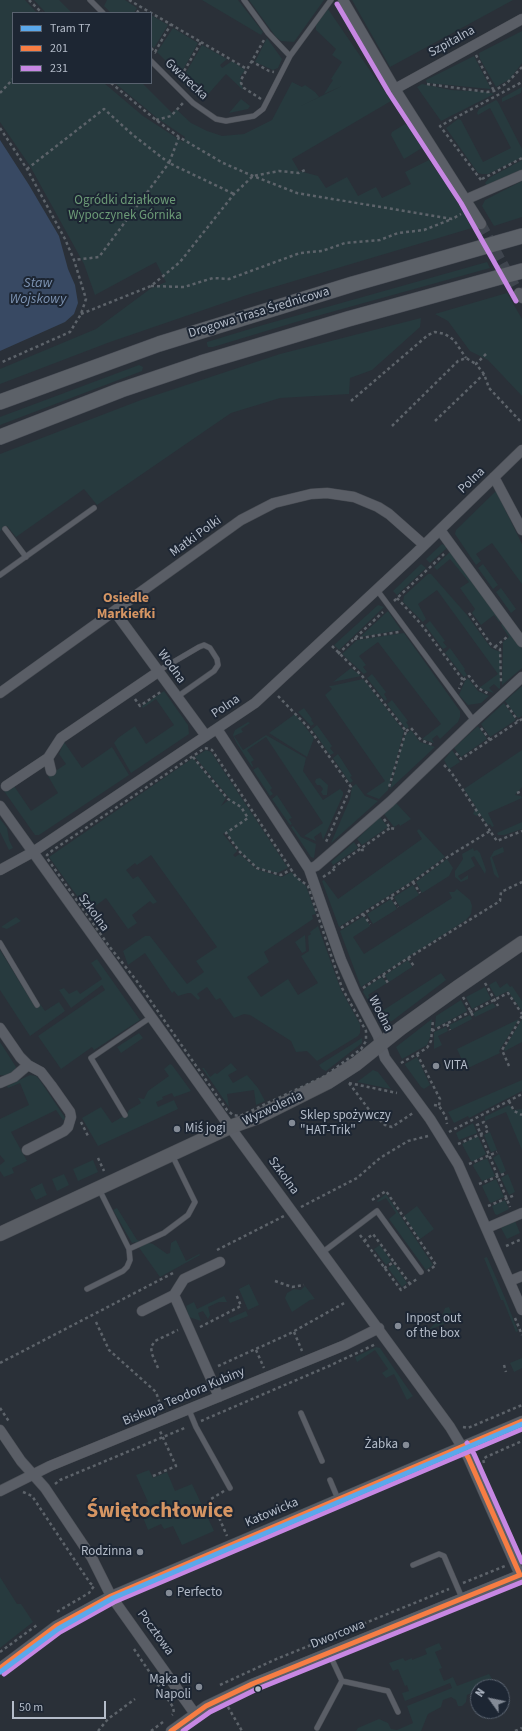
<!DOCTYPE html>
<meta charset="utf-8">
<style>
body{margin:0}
#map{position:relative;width:522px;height:1731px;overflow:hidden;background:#2a3038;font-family:"Source Sans 3",sans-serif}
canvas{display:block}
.legend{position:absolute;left:12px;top:12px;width:140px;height:72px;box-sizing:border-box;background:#1d2633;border:1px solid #59626f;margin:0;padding:5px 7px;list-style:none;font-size:12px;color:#b4bcc9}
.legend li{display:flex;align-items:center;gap:8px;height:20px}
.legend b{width:20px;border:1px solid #59626f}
.north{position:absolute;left:470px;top:1679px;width:40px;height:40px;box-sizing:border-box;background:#1d2633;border:1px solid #59626f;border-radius:50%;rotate:303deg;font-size:11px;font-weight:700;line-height:16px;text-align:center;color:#b4bcc9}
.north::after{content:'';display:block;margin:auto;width:14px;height:18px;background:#848b96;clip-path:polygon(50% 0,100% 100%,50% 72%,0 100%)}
.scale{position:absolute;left:12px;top:1701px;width:94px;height:18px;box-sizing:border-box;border:2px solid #b4bcc9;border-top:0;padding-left:5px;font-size:12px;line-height:14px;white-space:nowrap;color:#b4bcc9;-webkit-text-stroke:3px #1d2633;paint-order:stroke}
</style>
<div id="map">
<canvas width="522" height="1731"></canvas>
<ul class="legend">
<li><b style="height:5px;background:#5aa8eb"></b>Tram T7</li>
<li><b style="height:5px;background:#f77d43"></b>201</li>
<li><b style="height:5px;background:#c787e3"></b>231</li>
</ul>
<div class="north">N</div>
<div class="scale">50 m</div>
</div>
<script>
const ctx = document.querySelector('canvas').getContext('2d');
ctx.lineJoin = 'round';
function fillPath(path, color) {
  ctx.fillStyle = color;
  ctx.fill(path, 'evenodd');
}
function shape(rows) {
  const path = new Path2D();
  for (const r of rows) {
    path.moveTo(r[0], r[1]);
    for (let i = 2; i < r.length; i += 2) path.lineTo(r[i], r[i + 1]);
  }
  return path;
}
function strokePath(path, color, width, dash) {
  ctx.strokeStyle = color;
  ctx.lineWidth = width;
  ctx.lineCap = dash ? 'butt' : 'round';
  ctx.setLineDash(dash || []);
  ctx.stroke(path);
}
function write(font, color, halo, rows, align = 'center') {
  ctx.font = font + ' "Source Sans 3",sans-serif';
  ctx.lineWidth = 4;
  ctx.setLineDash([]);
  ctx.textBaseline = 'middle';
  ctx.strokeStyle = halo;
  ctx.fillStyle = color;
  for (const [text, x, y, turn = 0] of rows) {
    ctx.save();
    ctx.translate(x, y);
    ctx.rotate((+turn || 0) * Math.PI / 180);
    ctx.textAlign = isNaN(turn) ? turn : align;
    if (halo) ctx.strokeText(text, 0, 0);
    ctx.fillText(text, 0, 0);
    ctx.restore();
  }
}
fillPath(shape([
 [0,0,25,0,37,13,13,13,13,83,104,83,143,116,183,142,185,137,157,118,115,83,142,83,172,113,176,109,191,123,207,131,222,136,244,134,272,120,292,82,302,87,305,85,315,92,319,97,299,107,342,86,324,94,333,80,331,79,342,62,332,55,336,49,316,30,316,25,328,9,391,101,292,159,299,171,318,176,326,188,347,177,358,196,376,187,382,198,411,184,405,172,429,160,453,194,472,228,247,295,110,342,0,384,0,369,96,329,150,289,166,282,156,262,95,295,84,264,30,166,0,122],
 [34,0,59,0,72,13,46,13],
 [107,0,125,0,137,8,134,13,111,13,104,6],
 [202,0,238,0,263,32,261,35],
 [249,0,324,0,294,42,281,41,276,37],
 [352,0,513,0,390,67],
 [151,15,168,25,154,48,151,45],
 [173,28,198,43,180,75,157,52],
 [522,31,522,63,510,79,496,87,480,59,479,53],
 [267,38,282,59,278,68,273,70,255,62],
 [202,45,227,59,220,65,222,68,232,61,245,70,240,77,243,90,226,74,202,101,181,81],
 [474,56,491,89,427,83,426,80],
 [422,84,451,90,487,92,494,94,441,121,417,87],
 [522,87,521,93,502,102,502,98],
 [241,99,250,106,248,109,229,113],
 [496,100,498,102,522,149,522,157,488,174,482,174,478,173,446,128,458,119,461,120,483,162,511,148,490,108,478,115,477,113,479,109],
 [405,124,408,126,422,148,404,159,391,135,392,132],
 [522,160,522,171,487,186,485,183,489,178],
 [522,181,522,217,494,226,482,206,485,200],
 [487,262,490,268,306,319,213,347,208,347,207,344,207,342,263,325],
 [507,293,522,319,522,396,488,360,470,351,448,321,435,314],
 [421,318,420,327,372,370,350,378,349,394,280,398,231,413,97,505,84,489,16,537,7,526,0,531,0,454,141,400,280,354],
 [139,365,143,367,142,371,0,425,0,417],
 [496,491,522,544,522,584,492,543,476,554,481,561,476,565,455,534,456,530],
 [442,544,448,547,430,563,426,559],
 [451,551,501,620,499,622,494,615,481,625,472,613,475,609,460,588,469,582,450,559,437,570,434,567],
 [421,564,426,568,397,595,393,591],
 [483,564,498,585,493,589,478,568],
 [428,574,431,574,467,615,491,648,500,652,500,688,499,689,494,684,489,688,494,693,479,688,498,674,437,590,418,604,426,619,423,622,403,602,404,596],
 [501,588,516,609,511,613,496,592],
 [378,605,384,607,339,650,334,645],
 [388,611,401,630,360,637],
 [430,621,445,641,443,642,447,647,443,649,425,625],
 [503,623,522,648,522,668,502,685,503,642,509,637,501,625],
 [404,633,460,711,460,717,458,722,440,739,437,735,432,739,434,743,422,739,441,724,378,642,359,656,366,665,363,667,367,672,364,674,342,654,357,640],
 [450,648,465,669,464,670,467,675,464,677,445,653],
 [351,668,361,676,333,682],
 [372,674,386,692,384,694,387,699,385,701,367,678],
 [468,678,478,691,489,696,481,703,468,705,459,695,465,681],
 [363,679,404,731,388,790,379,799,366,794,385,781,325,695,332,689,329,686,331,686],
 [522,686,522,716,518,718,505,701],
 [164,691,188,725,189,734,131,773,114,743,118,738,135,726,146,744,174,725,156,699,143,708,142,706],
 [392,700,408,721,406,722,409,727,406,729,387,704],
 [504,703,516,720,490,737,481,724],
 [304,708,312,719,311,720,314,724,311,726,298,712],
 [295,714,314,738,307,757,269,733],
 [248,722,250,723,241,729,243,732,234,736,243,750,266,735,306,758,303,771,323,800,340,789,343,792,343,795,323,840,321,832,314,837,316,841,304,836,323,823,266,737,247,750,254,760,251,762,253,766,252,767,236,742,233,735,235,730],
 [317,725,332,746,330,748,334,753,330,755,312,729],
 [478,726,487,739,461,757,454,748],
 [411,730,420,742,435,747,390,789,405,735],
 [64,742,82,768,112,747,129,775,39,835,35,835,4,791,24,777,14,786,31,811,58,793,48,776,66,764,59,754],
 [206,750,211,752,288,868,277,873,257,868,239,851,226,832,223,834,237,851,233,855,235,857,240,854,256,869,282,877,291,872,306,886,316,914,312,915,313,919,264,952,269,962,247,977,261,997,288,979,298,995,318,983,301,956,309,951,308,936,311,934,310,932,318,926,341,990,360,1024,360,1033,358,1036,317,1061,307,1051,296,1052,291,1041,250,1015,244,1014,234,1018,220,998,216,1000,207,987,197,994,200,998,198,1000,191,993,188,993,178,996,174,991,172,993,145,953,128,965,123,951,145,936,150,936,187,984,204,972,196,961,217,947,151,855,137,865,135,863,126,870,133,879,138,876,157,902,153,904,150,901,132,915,137,923,128,929,106,898,90,910,99,924,98,925,49,857,193,758,226,798,221,806,230,799,195,757],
 [452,750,460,762,449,769,444,760],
 [522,750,522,787,515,795,521,796,522,798,488,813,494,826,492,827,490,824,488,825,480,814,477,816,473,814,476,807,464,789],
 [338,754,352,776,350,777,353,781,350,783,333,758],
 [258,767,272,788,270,790,273,794,270,796,253,770],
 [320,778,328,785,327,795,323,795,321,792,323,789,320,785,317,785,315,782,316,779],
 [356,784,365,796,378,801,331,843,350,799,352,787],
 [277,795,292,818,289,819,292,824,290,825,272,799],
 [396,803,411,819,400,826,399,824,394,827,384,814],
 [380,817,388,827,362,845,357,839],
 [0,819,7,828,9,840,13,848,9,850,0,832],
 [522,822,522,829,504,835,498,835,497,833],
 [293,826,301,837,316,844,314,858,311,857,291,827],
 [419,829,445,857,412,881,339,927,322,881,324,880,338,899,422,839,417,831],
 [354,842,358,848,333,865,331,862],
 [503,847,504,852,492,857,499,877,498,878,494,874,490,858,494,851],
 [473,848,474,851,477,850,480,853,486,870,485,874,474,856,471,858,475,866,458,876,461,880,468,875,468,879,461,882,455,877,455,871,463,859,462,854],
 [447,859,453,868,449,876,422,893,416,882],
 [413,885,419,895,400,907,394,897],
 [457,889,470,900,472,906,471,914,466,920,361,987,340,931,364,916,370,926,353,937,364,954,452,898,449,892,454,892],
 [391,899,397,909,373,924,367,914],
 [16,917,21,921,7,929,1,927],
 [305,935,306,951,302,953,295,942],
 [0,950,35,1007,40,1004,45,1011,59,1002,65,1011,30,1036,0,990],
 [97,959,140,1020,94,1050,92,1047,61,1069,38,1036,105,990,102,985,71,1008,59,990,64,988,69,994,77,990,80,994,102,979,91,963],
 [408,960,412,967,389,982,385,975],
 [441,973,446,980,392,1021,388,1022,382,1021,380,1019,363,992,365,988,382,977,387,983,368,995,379,1013],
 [496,981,500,988,507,983,510,987,512,986,522,1001,522,1011,508,991,496,997,489,985],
 [485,987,491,999,472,1009,466,997],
 [461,1000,467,1011,435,1028,436,1016],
 [493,1003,496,1007,475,1017,473,1013],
 [470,1015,472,1019,451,1030,449,1025],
 [432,1019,430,1037,427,1045,402,1059,396,1047],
 [519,1019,499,1051,500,1053,466,1069,457,1049],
 [522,1019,522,1042,505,1051,504,1049],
 [446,1027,448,1031,438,1036,442,1045,434,1049,434,1032],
 [139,1033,143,1038,121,1053,117,1047],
 [362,1038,362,1043,326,1071,322,1069,319,1065],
 [0,1042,16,1067,15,1071,5,1076,0,1075],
 [417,1057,430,1085,424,1089,421,1087,405,1065,405,1064],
 [231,1063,237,1070,228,1075,233,1083,247,1075,258,1088,265,1101,285,1092,256,1105,254,1090,227,1094,229,1107,202,1068,204,1068,210,1077,215,1073,217,1074],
 [170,1064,172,1065,191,1091,174,1097,172,1093,162,1097,163,1099,156,1102,158,1107,174,1100,178,1109,98,1146,82,1118,101,1107,112,1123,127,1114,129,1110,141,1103,138,1098,144,1099,148,1091,169,1076,164,1069],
 [373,1070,378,1072,391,1089,357,1082],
 [30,1075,36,1076,39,1079,66,1119,63,1120,56,1110,11,1132,27,1161,12,1168,14,1173,4,1177,0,1171,0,1165,5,1161,0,1155,0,1119,29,1105,20,1083,8,1088,7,1086],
 [522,1080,522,1091,469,1118,468,1116,454,1123,448,1112],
 [509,1105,513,1110,522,1109,522,1150,506,1112,485,1121,485,1117,478,1120],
 [473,1123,477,1133,459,1140,456,1133],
 [490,1132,497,1150,491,1152,484,1135],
 [478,1136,486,1154,474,1161,471,1161,462,1144],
 [499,1154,506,1171,501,1174,493,1158],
 [487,1158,495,1176,482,1181,473,1166,474,1164],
 [93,1160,98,1172,78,1181,73,1169],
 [64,1174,69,1185,57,1191,52,1179],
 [508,1174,515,1192,509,1195,501,1178],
 [496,1179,504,1197,491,1203,489,1201,482,1186],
 [42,1183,47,1195,36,1200,30,1189],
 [386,1194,433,1265,426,1270,389,1219,396,1213,386,1198,378,1202,377,1201],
 [505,1200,509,1209,497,1215,495,1214,492,1206],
 [417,1206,434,1229,420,1239,404,1216],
 [117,1208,137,1240,153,1244,167,1254,170,1253,171,1243,176,1240,186,1261,199,1254,200,1255,160,1277,135,1242,132,1243,113,1210],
 [515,1221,520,1233,507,1239,501,1228],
 [380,1245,391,1261,386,1265,374,1249],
 [487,1257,505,1298,518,1331,516,1332,503,1300,501,1300,484,1258],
 [394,1264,407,1283,402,1287,388,1268],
 [249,1284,259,1305,248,1310,239,1289],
 [305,1286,315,1299,310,1300,292,1312,285,1298,287,1293,294,1289,301,1290],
 [224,1296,227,1302,219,1302,208,1307,210,1315,208,1319,203,1311,198,1313,201,1321,189,1317,186,1306,194,1302,197,1309],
 [449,1307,453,1317,445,1321,446,1323,427,1331,442,1317,445,1308],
 [246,1311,248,1316,230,1323,228,1319],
 [376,1347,380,1348,413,1396,407,1400,394,1374,386,1378,382,1373,388,1369,375,1350,357,1362,355,1357],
 [522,1358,522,1368,514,1372,510,1363],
 [149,1470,153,1478,167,1472,175,1491,192,1484,214,1531,182,1545,173,1526,164,1529,161,1524,148,1530,140,1510,120,1517,119,1514,148,1502,136,1475],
 [0,1577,17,1604,21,1604,33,1622,0,1648],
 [439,1643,442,1649,435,1652,442,1668,439,1669,444,1681,453,1677,457,1686,489,1674,497,1687,478,1687,478,1690,467,1695,466,1702,462,1706,458,1706,456,1700,451,1697,443,1700,441,1707,428,1714,421,1731,356,1731,358,1728,379,1719,388,1723,391,1729,397,1730,413,1723,407,1706,452,1688,450,1683,405,1701,402,1693,409,1691,407,1685,405,1686,398,1669,393,1671,389,1663,403,1658,405,1661,412,1658,412,1660,427,1654,425,1649]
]), '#273a3e');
fillPath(shape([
 [0,140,29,185,59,236,68,269,75,285,78,303,74,314,65,322,0,351]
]), '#384963');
strokePath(shape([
 [481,224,519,293]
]), '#3f454e', 10, [10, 5]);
const lane = shape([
 [90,0,103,13],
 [244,0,268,33,290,56],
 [151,61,193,103,216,119,226,121,254,116,263,109,290,56,331,0],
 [5,529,26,557],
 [0,575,94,508],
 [377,590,474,721],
 [158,671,199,647,204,645,210,648,217,659,218,665,214,671,177,697],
 [0,943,37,1005],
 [125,1115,91,1058,151,1017],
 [129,1249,164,1233,188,1215,195,1202,172,1155],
 [323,1252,377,1211,421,1272],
 [87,1289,123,1271,127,1267,130,1260,129,1249,99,1189],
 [189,1410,196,1427,230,1488],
 [301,1413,322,1461],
 [330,1480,338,1499],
 [413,1565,439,1554,444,1556,462,1598],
 [329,1653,342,1681,388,1691,398,1712],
 [317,1728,342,1681]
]);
const street = shape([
 [343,0,395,89,481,224],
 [395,89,522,19],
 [467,199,522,175],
 [519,293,522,298],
 [494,477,522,530],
 [440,530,522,642],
 [115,612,206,736],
 [0,693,241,520,274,503,311,494,327,493,354,497,378,507,389,514,424,545],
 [217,729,309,869,341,960,355,992,378,1036,385,1058,430,1119,458,1164,522,1310],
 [51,771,48,758,61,738,158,672],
 [6,786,48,758],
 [0,806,230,1127,450,1427,468,1457,520,1575],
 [309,869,316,866,390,802,474,721,522,677],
 [0,870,33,852,255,703,415,554,522,450],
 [0,1028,20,1057,28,1065,41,1072,51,1085,70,1112,71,1117,68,1127,64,1131,27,1150],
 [0,1083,14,1077,28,1065],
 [487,1228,522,1213],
 [510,1281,522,1276],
 [174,1295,219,1397],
 [142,1311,174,1295,184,1279,220,1262],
 [0,1430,21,1461,45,1488,92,1558,111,1596,195,1714],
 [0,1491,50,1466,345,1345,379,1328],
 [0,1668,56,1626,111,1596,522,1421],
 [171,1731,206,1706,252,1684,522,1574]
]);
const secondary = shape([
 [0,1234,230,1127,258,1117,328,1082,356,1064,401,1028,458,987,522,943]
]);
const primary = shape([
 [0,402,159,344,353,284,522,236],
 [0,437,121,390,201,363,348,319,522,271]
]);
strokePath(lane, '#484c53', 6);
strokePath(street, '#484c53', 11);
strokePath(secondary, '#484c53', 15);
strokePath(primary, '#484c55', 16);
strokePath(shape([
 [29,0,42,13],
 [129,0,201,42,180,78],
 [137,13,140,7],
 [201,42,247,69],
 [151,48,156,53],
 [155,52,171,24],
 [476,55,494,91],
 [251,61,269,71,274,72],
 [111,83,156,120,179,137,223,163,253,176,297,193,452,219,461,214],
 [427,84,487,92,494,91,507,83,522,67],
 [0,93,13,79],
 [261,99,244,88,241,83,242,78,264,40],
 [156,120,171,116,183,103],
 [0,128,27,169,65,239,74,260,86,299,81,314,70,332,0,363],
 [179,137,169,163,234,194],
 [27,169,104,109,133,135,169,163,99,257,74,260],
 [482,179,522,158],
 [481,180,440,126,522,82],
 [151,286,184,287,213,278,229,279,300,253,322,251,345,243,380,240,398,233,424,230,452,219],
 [81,314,151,286,180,262,234,194,253,176,279,171,299,173,307,169],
 [486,354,476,364,484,374,489,388,522,423],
 [351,401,428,335,435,332,445,334,454,340,466,358],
 [435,421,484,374],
 [392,426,458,361,466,358,476,364],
 [397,598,421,624,463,680,459,689],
 [394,601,444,554],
 [469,613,492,646,500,649,501,682],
 [354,639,399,632],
 [332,646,363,677,406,731,389,787],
 [495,647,507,637],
 [338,654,383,612],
 [463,680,469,676,478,688,489,694],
 [278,696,308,727,351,787,325,844],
 [135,699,140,706,162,691],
 [507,705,518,721],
 [481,728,490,740],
 [406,731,411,728,421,740,433,745],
 [205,748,212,750,296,877,308,886,342,988,366,1031,366,1041,361,1049,325,1076,240,1116,233,1115,227,1110,136,980,109,946,47,858,47,855,53,850,205,748],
 [456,753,461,759,522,719],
 [193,757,228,799,241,807,248,818,226,833,239,851,257,868,281,875,292,869],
 [444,765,451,772,490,831],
 [517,793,522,791],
 [384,819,390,828,395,829],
 [358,844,362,850,366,850],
 [333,868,390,828],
 [323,877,334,870,331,867],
 [413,882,420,893],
 [391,897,398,907],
 [363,914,370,924],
 [341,928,413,882,446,858,490,831,497,841,522,831],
 [408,958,500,901,501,892,522,882],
 [383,975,388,983],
 [485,983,498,1006],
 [363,988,408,958,414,966],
 [463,997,474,1018],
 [447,1024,450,1030],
 [432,1031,508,993,522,1014],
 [417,1054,440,1099,439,1106],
 [401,1063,427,1048,431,1041,433,1020],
 [509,1066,502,1050,522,1016],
 [349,1083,370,1111,385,1125,392,1127,413,1113],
 [349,1083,397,1093],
 [509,1101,514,1111,522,1115],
 [434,1105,439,1106,443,1112,446,1117,447,1124],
 [81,1122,89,1138],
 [487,1128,484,1122,477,1125,510,1207],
 [449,1132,522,1094],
 [458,1144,488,1131],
 [98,1158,104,1171],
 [469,1164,497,1152],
 [479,1184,506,1173],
 [372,1200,386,1191,436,1265,428,1271],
 [488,1206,515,1195],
 [301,1207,357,1178,380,1158,408,1141,428,1136],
 [360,1235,401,1290,417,1279],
 [364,1241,373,1234,394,1262],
 [506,1246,522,1239],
 [217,1250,284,1216],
 [384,1268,394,1262,410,1284],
 [275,1281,292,1287,304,1285],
 [515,1318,522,1335],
 [96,1322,109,1350,156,1392,162,1410],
 [200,1327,241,1306,236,1294],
 [294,1332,302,1351],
 [256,1350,264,1368],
 [0,1363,175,1272],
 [504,1365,506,1372],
 [218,1366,289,1334,346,1302],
 [158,1368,152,1354,151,1347,155,1341,178,1330],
 [0,1408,10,1423],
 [201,1421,329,1366,376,1344],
 [463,1427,468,1428,522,1405],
 [484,1463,483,1459,486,1457,522,1441],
 [153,1476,176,1466,160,1431],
 [55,1484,60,1480,187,1427],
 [224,1491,211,1499,227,1536],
 [23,1492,32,1496,90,1583,94,1586,89,1593,55,1613],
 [463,1583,505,1566],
 [134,1649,173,1707,174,1713,172,1715],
 [0,1652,37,1625],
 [220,1685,274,1660,449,1589],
 [228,1707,242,1731],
 [98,1731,108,1719,135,1699],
 [151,1731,163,1722],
 [515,1731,522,1728]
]), '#5d636a', 2.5, [3, 3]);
strokePath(lane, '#5a5e66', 5);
strokePath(street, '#5a5e66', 10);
strokePath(secondary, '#595d64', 14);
strokePath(primary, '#5c6168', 15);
strokePath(shape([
 [461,1447,468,1457,520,1575],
 [0,1668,56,1626,111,1596,522,1421],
 [171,1731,206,1706,252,1684,520,1575]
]), '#f77d43', 5);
strokePath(shape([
 [337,4,389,93,461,203,516,301],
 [467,1443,474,1454,522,1562],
 [4,1674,60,1632,114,1602,522,1429],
 [183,1731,210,1712,255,1690,522,1582]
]), '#c787e3', 5);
strokePath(shape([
 [0,1672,58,1629,113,1598,522,1424]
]), '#5aa8eb', 5);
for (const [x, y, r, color] of [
 [436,1066,4,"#848b96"],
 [292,1123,4,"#848b96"],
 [177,1129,4,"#848b96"],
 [398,1326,4,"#848b96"],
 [406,1445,4,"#848b96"],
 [140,1552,4,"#848b96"],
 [169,1593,4,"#848b96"],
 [199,1687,4,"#848b96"],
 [258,1689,3.5,"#b4bcc9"]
]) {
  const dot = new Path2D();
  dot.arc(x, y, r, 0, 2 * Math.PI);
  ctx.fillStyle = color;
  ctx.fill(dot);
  strokePath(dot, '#1d2633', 1.5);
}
write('13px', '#b4bcc9', '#1d2633', [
 ["Szpitalna",452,42,-29],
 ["Gwarecka",186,80,43],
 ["Drogowa Trasa Średnicowa",259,313,-17],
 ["Polna",472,481,-44],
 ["Matki Polki",196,537,-36],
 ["Wodna",171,667,54],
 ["Polna",226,707,-34],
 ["Szkolna",93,913,54],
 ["Wodna",380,1014,63],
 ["Wyzwolenia",273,1109,-25],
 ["Szkolna",283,1176,54],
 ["Biskupa Teodora Kubiny",184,1397,-23],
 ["Katowicka",272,1513,-23],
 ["Pocztowa",155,1633,54],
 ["Dworcowa",338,1635,-22]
]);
write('13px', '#6b9a76', '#1d2633', [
 ["Ogródki działkowe",125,201],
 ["Wypoczynek Górnika",125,216]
]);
write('13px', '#b4bcc9', '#1d2633', [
 ["VITA",444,1066],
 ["Sklep spożywczy",300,1116],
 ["\"HAT-Trik\"",300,1131],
 ["Miś jogi",185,1129],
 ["Inpost out",406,1319],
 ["of the box",406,1334],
 ["Żabka",398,1445,"right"],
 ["Rodzinna",132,1552,"right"],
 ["Perfecto",177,1593],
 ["Mąka di",191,1680,"right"],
 ["Napoli",191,1695,"right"]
], 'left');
write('italic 14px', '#7c92b1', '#1d2633', [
 ["Staw",38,284],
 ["Wojskowy",38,300]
]);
write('bold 14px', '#d59563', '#1d2633', [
 ["Osiedle",126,599],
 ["Markiefki",126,615]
]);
write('bold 21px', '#d59563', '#1d2633', [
 ["Świętochłowice",160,1512]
]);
</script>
